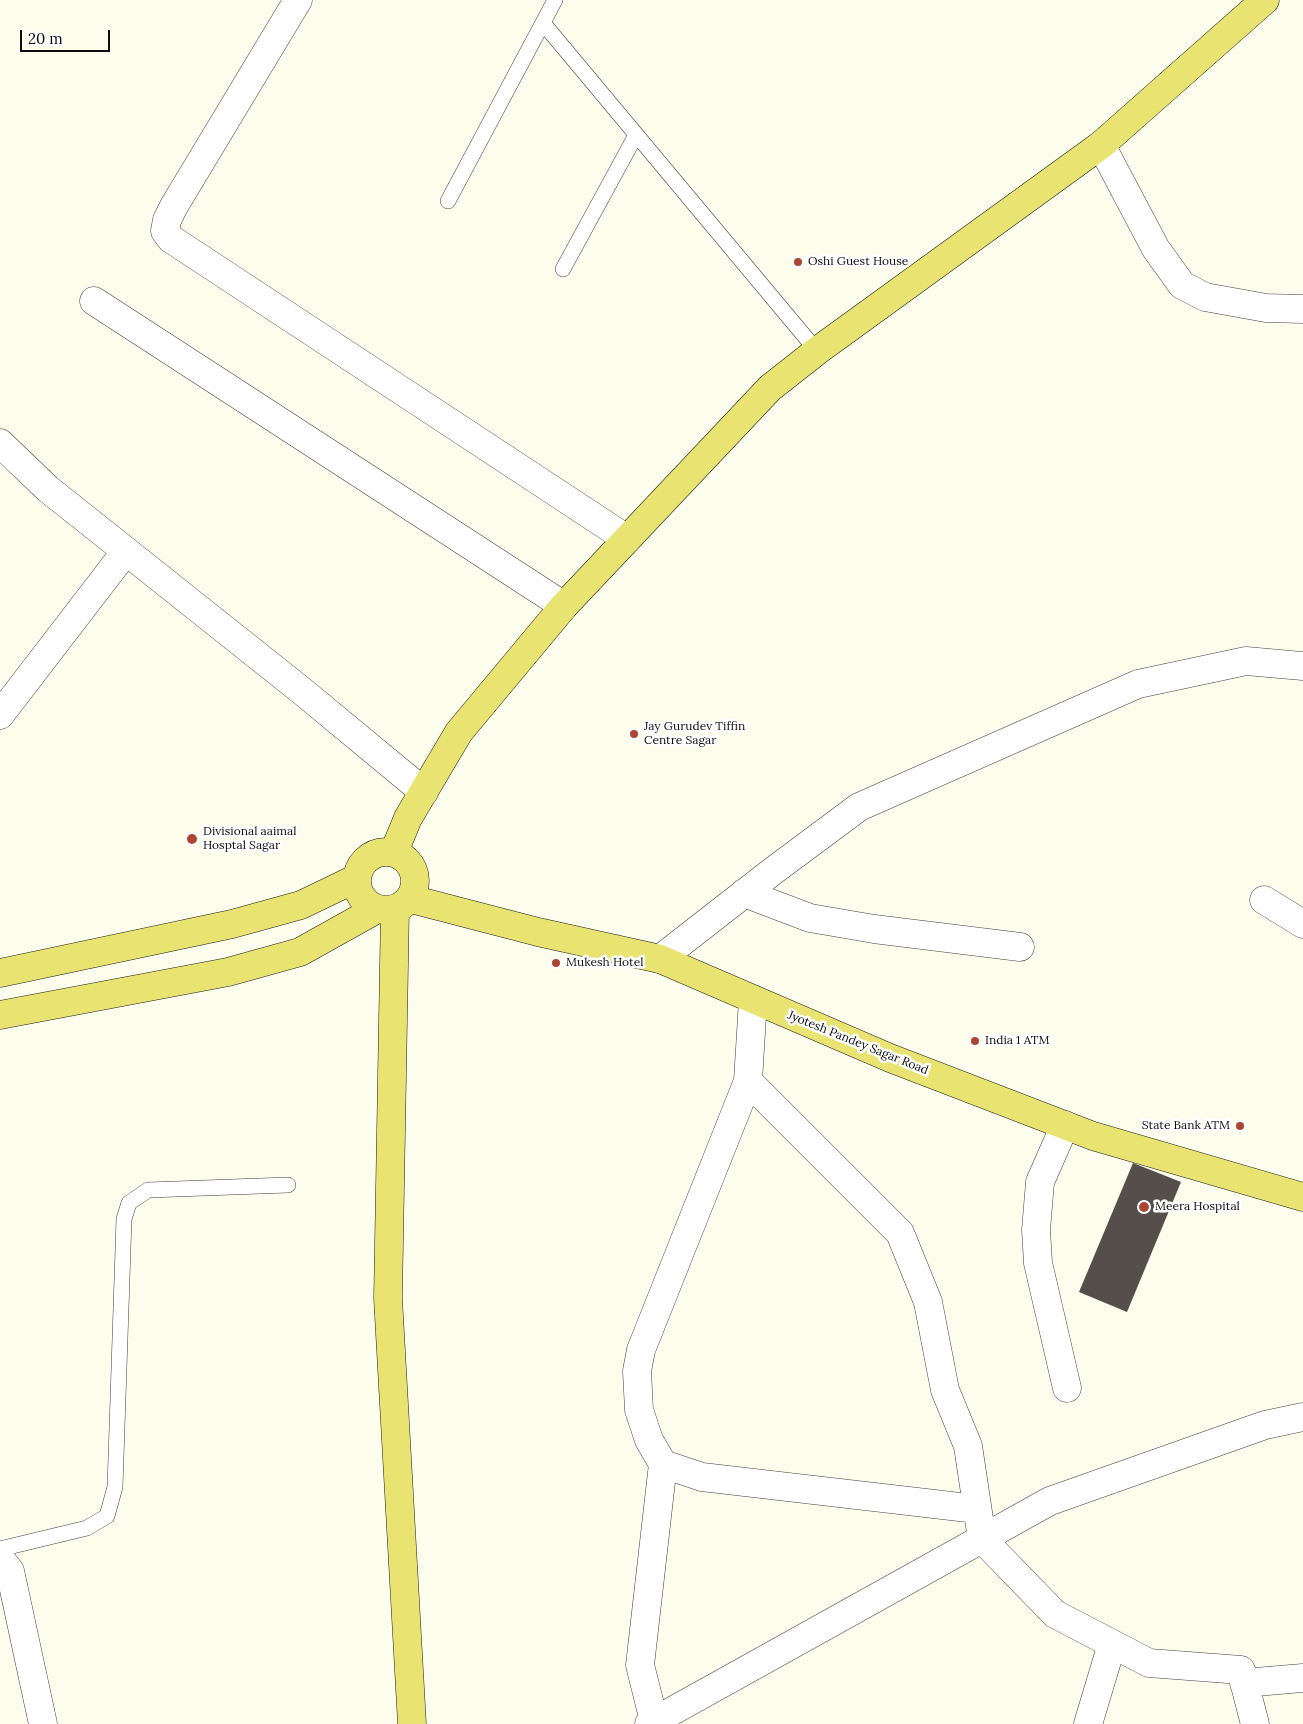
<!DOCTYPE html>
<style>
body{margin:0}
#map{position:relative;width:1303px;height:1724px;overflow:hidden;background:#fdfded;font-family:Lora,serif}
canvas{display:block}
.scale{position:absolute;left:20px;top:30px;width:90px;height:22px;box-sizing:border-box;border:2px solid #0c0c0c;border-top:0;padding-left:6px;font-size:15px;line-height:18px;white-space:nowrap;color:#0c0c0c;-webkit-text-stroke:4px #fff;paint-order:stroke}
</style>
<div id="map">
<canvas width="1303" height="1724"></canvas>
<div class="scale">20 m</div>
</div>
<script>
const ctx = document.querySelector('canvas').getContext('2d');
ctx.lineJoin = 'round';
function fillPath(path, color) {
  ctx.fillStyle = color;
  ctx.fill(path, 'evenodd');
}
function shape(rows) {
  const path = new Path2D();
  for (const r of rows) {
    if (r.length === 3) {
      path.moveTo(r[0] + r[2], r[1]);
      path.arc(r[0], r[1], r[2], 0, 2 * Math.PI);
      continue;
    }
    path.moveTo(r[0], r[1]);
    for (let i = 2; i < r.length; i += 2) path.lineTo(r[i], r[i + 1]);
  }
  return path;
}
function strokePath(path, color, width, dash) {
  ctx.strokeStyle = color;
  ctx.lineWidth = width;
  ctx.lineCap = dash ? 'butt' : 'round';
  ctx.setLineDash(dash || []);
  ctx.stroke(path);
}
function write(font, color, halo, rows, align = 'center') {
  ctx.font = font + ' Lora,serif';
  ctx.lineWidth = 5;
  ctx.setLineDash([]);
  ctx.textBaseline = 'middle';
  ctx.strokeStyle = halo;
  ctx.fillStyle = color;
  for (const [text, x, y, turn = 0] of rows) {
    ctx.save();
    ctx.translate(x, y);
    ctx.rotate((+turn || 0) * Math.PI / 180);
    ctx.textAlign = isNaN(turn) ? turn : align;
    if (halo) ctx.strokeText(text, 0, 0);
    ctx.fillText(text, 0, 0);
    ctx.restore();
  }
}
fillPath(shape([
 [1133,1163,1181,1182,1127,1312,1079,1292]
]), '#544f4a');
const lane = shape([
 [543,23,817,351],
 [448,201,555,0],
 [563,269,636,135],
 [0,1549,87,1528,107,1516,115,1487,124,1219,129,1203,148,1190,288,1185]
]);
const street = shape([
 [298,0,174,206,167,220,165,231,171,239,627,539],
 [1101,145,1156,249,1182,285,1205,297,1266,308,1303,309],
 [94,301,564,606],
 [0,443,48,489,302,691,424,792],
 [0,715,126,551],
 [744,893,810,918,874,929,1020,947],
 [1264,900,1303,924],
 [660,959,773,871,859,807,1138,684,1246,661,1303,666],
 [753,1000,748,1081,900,1233,928,1302,945,1390,968,1446,982,1539,1055,1614,1149,1663,1241,1670,1255,1724],
 [748,1081,641,1350,637,1371,639,1410,649,1440,663,1464,702,1477,977,1509],
 [1065,1125,1040,1182,1036,1230,1038,1263,1067,1388],
 [0,1558,10,1571,43,1724],
 [1244,1683,1303,1678],
 [654,1721,640,1665,663,1464],
 [649,1724,1050,1501,1265,1425,1303,1417],
 [1088,1724,1112,1644]
]);
const primary = shape([
 [386,881,29],
 [394,852,408,818,459,732,564,606,770,388,817,351,1101,145,1265,0],
 [411,899,538,932,660,959,890,1058,1093,1136,1303,1197],
 [395,909,388,1298,412,1724],
 [0,973,232,924,301,905,357,878],
 [0,1015,228,972,300,952,377,909]
]);
strokePath(lane, '#3f3f3f', 16);
strokePath(street, '#3f3f3f', 29);
strokePath(primary, '#1d1d1d', 29);
strokePath(lane, '#fff', 15);
strokePath(street, '#fff', 28);
strokePath(primary, '#e9e371', 28);
for (const [x, y, r, color] of [
 [798,262,5,"#ad4534"],
 [634,734,5,"#ad4534"],
 [192,839,6,"#ad4534"],
 [556,963,5,"#ad4534"],
 [975,1041,5,"#ad4534"],
 [1240,1126,5,"#ad4534"],
 [1144,1207,6,"#ad4534"]
]) {
  const dot = new Path2D();
  dot.arc(x, y, r, 0, 2 * Math.PI);
  ctx.fillStyle = color;
  ctx.fill(dot);
  strokePath(dot, '#fff', 2);
}
write('12px', '#0c0c0c', '#fff', [
 ["Oshi Guest House",808,262],
 ["Jay Gurudev Tiffin",644,727],
 ["Centre Sagar",644,741],
 ["Divisional aaimal",203,832],
 ["Hosptal Sagar",203,846],
 ["Mukesh Hotel",566,963],
 ["India 1 ATM",985,1041],
 ["State Bank ATM",1230,1126,"right"],
 ["Meera Hospital",1155,1207]
], 'left');
write('12px', '#0c0c0c', '#fff', [
 ["Jyotesh Pandey Sagar Road",858,1043,22]
]);
</script>
